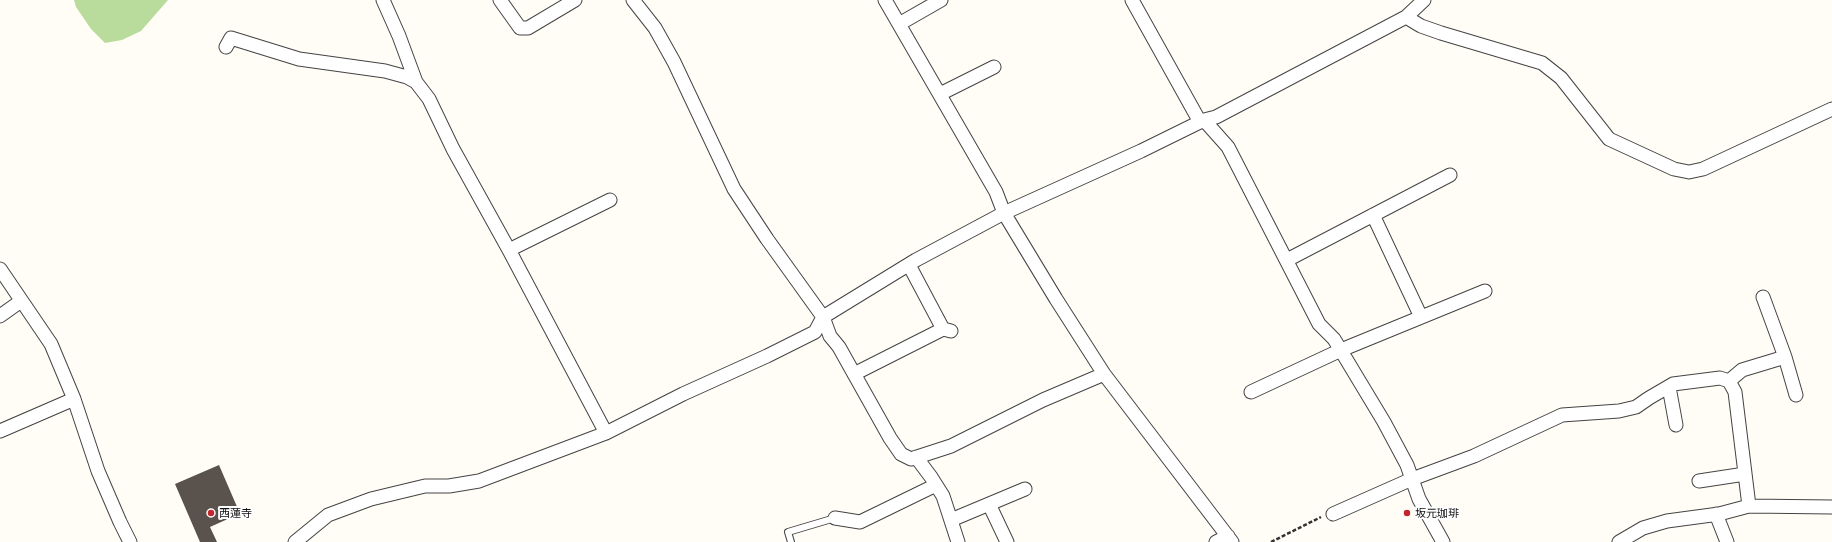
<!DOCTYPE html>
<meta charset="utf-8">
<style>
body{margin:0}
canvas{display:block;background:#fffdf5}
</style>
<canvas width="1832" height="542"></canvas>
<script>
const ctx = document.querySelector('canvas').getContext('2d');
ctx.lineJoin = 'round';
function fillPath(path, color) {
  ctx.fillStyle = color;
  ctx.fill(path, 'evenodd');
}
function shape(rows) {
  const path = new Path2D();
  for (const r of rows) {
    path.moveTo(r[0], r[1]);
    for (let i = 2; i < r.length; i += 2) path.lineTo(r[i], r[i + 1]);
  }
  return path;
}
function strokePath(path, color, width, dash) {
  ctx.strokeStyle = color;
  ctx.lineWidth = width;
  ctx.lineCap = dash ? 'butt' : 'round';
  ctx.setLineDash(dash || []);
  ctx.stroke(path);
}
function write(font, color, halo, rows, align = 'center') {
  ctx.font = font + ' Georgia,"Noto Sans JP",serif';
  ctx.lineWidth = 4;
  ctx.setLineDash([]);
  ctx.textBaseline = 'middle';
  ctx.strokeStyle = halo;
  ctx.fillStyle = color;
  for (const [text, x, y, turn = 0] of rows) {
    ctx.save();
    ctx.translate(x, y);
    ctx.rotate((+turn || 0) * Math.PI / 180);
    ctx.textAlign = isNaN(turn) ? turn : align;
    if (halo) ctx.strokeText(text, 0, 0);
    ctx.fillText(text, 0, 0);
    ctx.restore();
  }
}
fillPath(shape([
 [74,0,168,0,141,31,122,40,105,43,91,29,76,7]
]), '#b9dc9c');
fillPath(shape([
 [219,465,238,509,228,513,230,518,210,527,217,542,200,542,175,484]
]), '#5a524d');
const service = shape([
 [791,542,788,532,835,518]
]);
const minor = shape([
 [383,0,399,36,416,82],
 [500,0,520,28,528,28,575,0],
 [633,0,655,28,674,62,734,189,767,239,823,317,830,336,839,347,890,438,901,454,911,459,951,446,1043,400,1104,374],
 [885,0,996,192,1004,213,1056,299,1104,374,1232,542],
 [1132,0,1200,122],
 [1406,17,1421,26,1441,33,1542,63,1561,78,1609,139,1674,169,1689,172,1703,169,1832,109],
 [899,24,941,0],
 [226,47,231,38,299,59,385,71,407,77,416,82,429,99,453,149,509,250,606,433],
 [940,94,994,67],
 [1204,120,1228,147,1319,324,1334,339,1384,422,1407,465,1419,499,1443,542],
 [1373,215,1421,317],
 [509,250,610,200],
 [1287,260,1450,175],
 [909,265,943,329,951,331],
 [0,269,51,344,74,399,98,471,120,522,130,542],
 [0,316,21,301],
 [1785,357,1796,395],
 [854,374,943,329],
 [1729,381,1742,370,1785,357,1763,297],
 [1669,387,1676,425],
 [1251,392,1341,350,1485,291],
 [0,431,74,399],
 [916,457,931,477,943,496,958,542],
 [1699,481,1745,474],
 [989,504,1007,542],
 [1333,514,1412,479,1474,456,1562,415,1619,411,1636,407,1649,398,1673,384,1720,378,1729,381,1735,392,1749,506],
 [1716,514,1727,542],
 [835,518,860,522,936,485],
 [951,520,1025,489],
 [295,542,328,515,371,499,425,486,449,486,479,481,606,433,683,394,767,356,815,332,823,317,916,260,1004,213,1141,151,1204,120,1216,117,1406,17,1424,0],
 [1216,542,1228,536],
 [1619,542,1643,528,1667,521,1719,514,1749,506,1832,507]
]);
strokePath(service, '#444', 8);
strokePath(minor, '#444', 15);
strokePath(shape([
 [1271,542,1321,517]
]), '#333', 2.5, [4, 2]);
strokePath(service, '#fff', 6);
strokePath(minor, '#fff', 13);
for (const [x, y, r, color] of [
 [211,513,4,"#c4262e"],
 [1407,513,4,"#c4262e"]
]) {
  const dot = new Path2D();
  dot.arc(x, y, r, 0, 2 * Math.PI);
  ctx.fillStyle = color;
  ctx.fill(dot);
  strokePath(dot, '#fff', 1.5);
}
write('11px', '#111', '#fff', [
 ["西蓮寺",219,513],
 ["坂元珈琲",1415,513]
], 'left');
</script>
